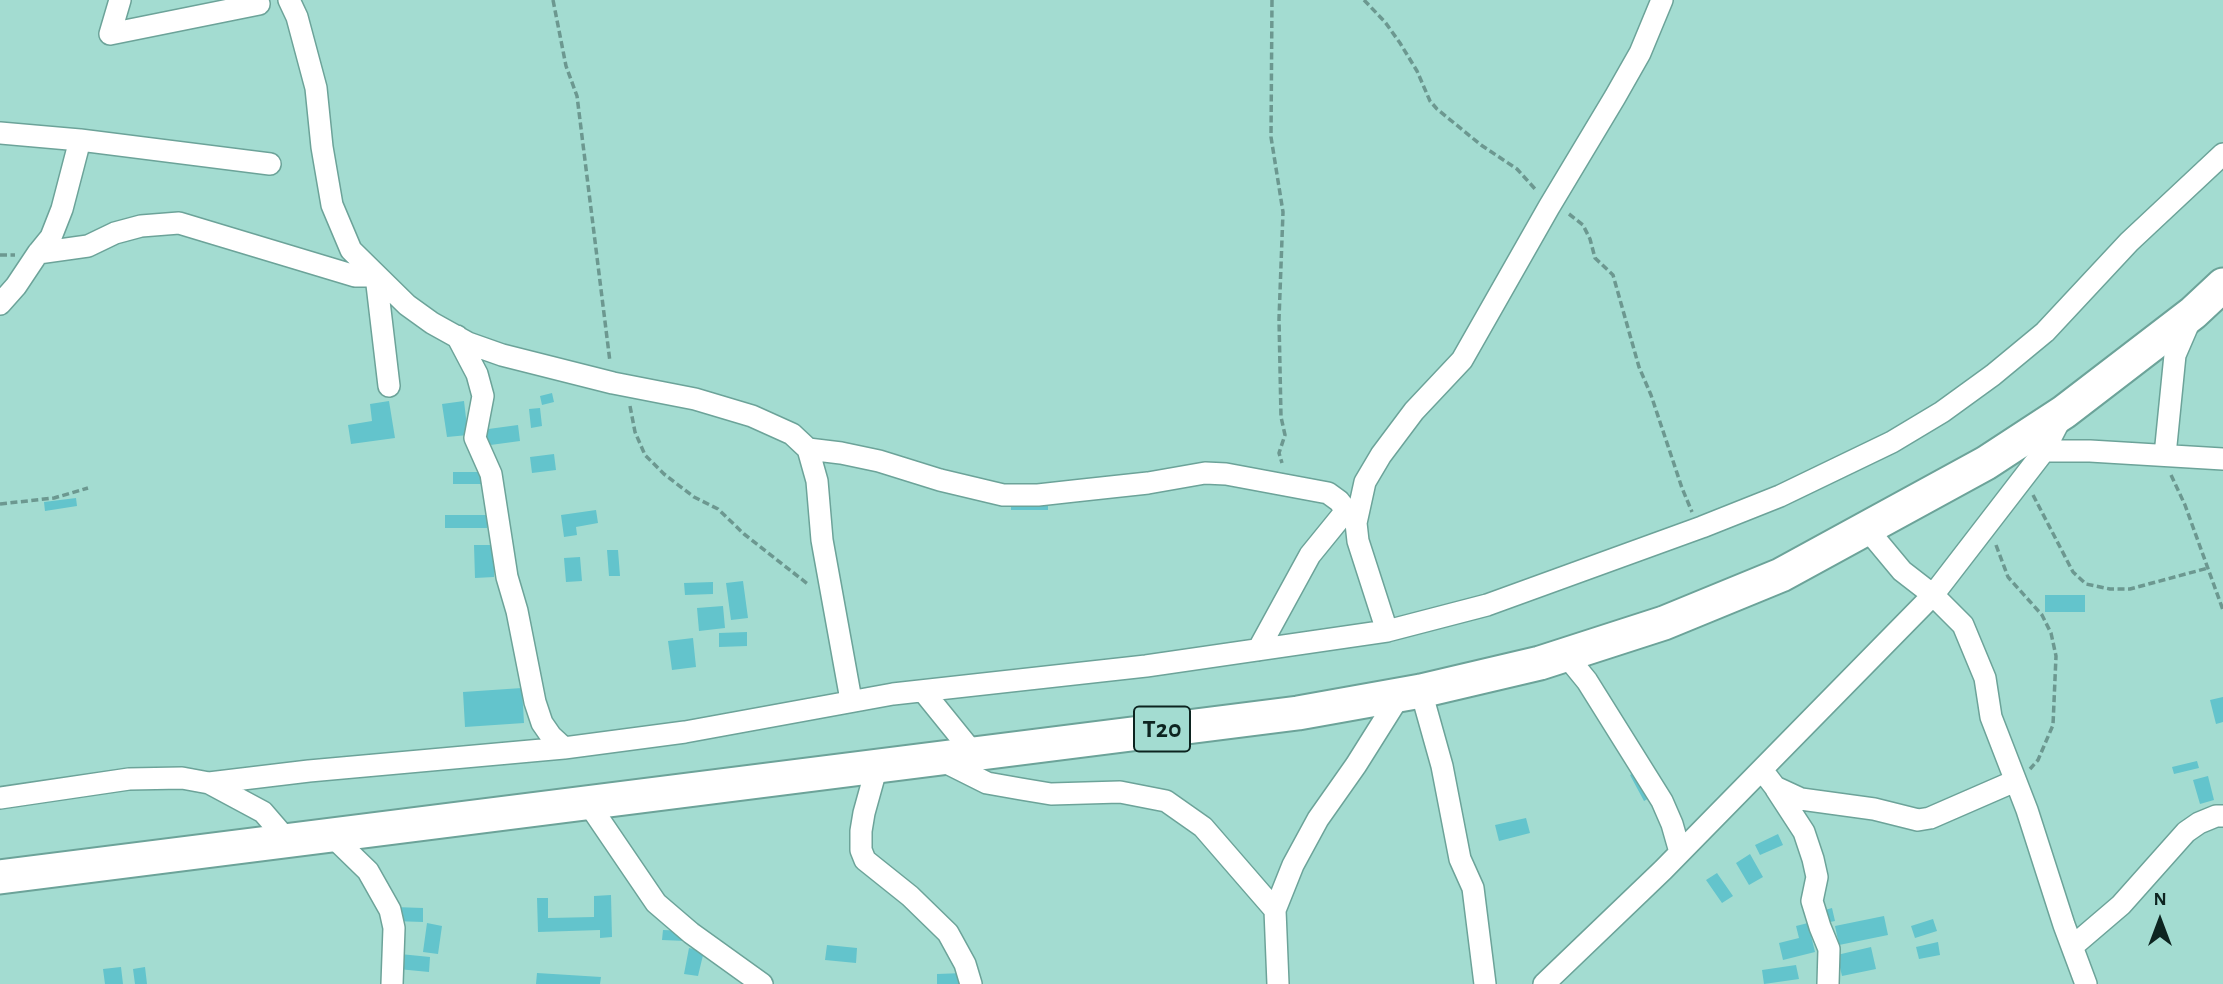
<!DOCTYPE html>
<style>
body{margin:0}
#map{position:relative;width:2223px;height:984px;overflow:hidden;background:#a3dcd1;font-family:"Alegreya Sans",sans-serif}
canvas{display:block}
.north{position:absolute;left:2125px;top:886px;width:70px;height:70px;-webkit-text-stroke:5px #a3dcd1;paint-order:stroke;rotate:0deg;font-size:19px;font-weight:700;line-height:28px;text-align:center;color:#0d2420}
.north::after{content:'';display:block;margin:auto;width:24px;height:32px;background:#0d2420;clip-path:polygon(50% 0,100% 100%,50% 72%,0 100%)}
</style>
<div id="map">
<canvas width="2223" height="984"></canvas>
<div class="north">N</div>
</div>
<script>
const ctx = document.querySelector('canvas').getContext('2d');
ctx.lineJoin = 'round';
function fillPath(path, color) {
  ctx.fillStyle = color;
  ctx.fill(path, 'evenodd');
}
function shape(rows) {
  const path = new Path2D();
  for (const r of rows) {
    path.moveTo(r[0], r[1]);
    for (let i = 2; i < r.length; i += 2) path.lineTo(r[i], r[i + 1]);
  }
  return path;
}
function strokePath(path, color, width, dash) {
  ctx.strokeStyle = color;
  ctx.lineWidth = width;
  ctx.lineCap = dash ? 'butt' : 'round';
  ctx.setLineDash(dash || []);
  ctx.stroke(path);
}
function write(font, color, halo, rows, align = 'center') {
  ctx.font = font + ' "Alegreya Sans",sans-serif';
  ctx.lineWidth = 6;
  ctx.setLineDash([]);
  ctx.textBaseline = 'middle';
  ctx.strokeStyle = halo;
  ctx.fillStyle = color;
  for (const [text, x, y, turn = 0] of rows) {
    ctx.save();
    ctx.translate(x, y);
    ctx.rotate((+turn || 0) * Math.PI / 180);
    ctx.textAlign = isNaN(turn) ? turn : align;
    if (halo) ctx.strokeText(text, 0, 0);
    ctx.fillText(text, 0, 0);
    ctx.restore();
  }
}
fillPath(shape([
 [552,393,554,402,542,405,540,396],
 [389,401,395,438,351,444,348,425,372,421,370,404],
 [464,401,468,435,447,437,442,404],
 [540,408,542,426,531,428,529,409],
 [518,425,520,441,483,446,481,430],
 [554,454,556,470,532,473,530,457],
 [453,472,485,472,485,484,453,484],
 [76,498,77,506,45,511,44,502],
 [1011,498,1048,498,1048,510,1011,510],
 [596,510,598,523,576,527,577,535,564,537,561,515],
 [445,515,487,515,487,528,445,528],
 [474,545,494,545,494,577,475,578],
 [607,550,618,550,620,576,609,576],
 [580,557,582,581,566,582,564,558],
 [743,581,748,618,731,620,726,583],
 [713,582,713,594,685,595,684,583],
 [2045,595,2085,595,2085,612,2045,612],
 [723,606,725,628,699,631,697,608],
 [747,632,747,646,719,647,719,633],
 [693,638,696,667,672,670,668,641],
 [522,688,524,723,465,727,463,692],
 [2223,697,2223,722,2216,724,2210,700],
 [2197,761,2199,768,2174,774,2172,767],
 [1641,769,1655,795,1644,801,1630,775],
 [2208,776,2214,800,2200,804,2193,780],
 [1526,818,1530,833,1499,841,1495,825],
 [1778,834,1783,845,1760,855,1755,845],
 [1750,854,1763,877,1749,885,1736,863],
 [1717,873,1733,896,1722,903,1706,880],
 [611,895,612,937,600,938,600,930,538,932,537,898,548,898,548,918,594,917,594,896],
 [394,907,423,908,423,922,394,921],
 [1832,908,1835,921,1825,923,1821,911],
 [1884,916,1888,935,1839,945,1835,926],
 [1933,919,1937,931,1915,938,1911,926],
 [427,923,442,926,438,954,423,952],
 [1808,923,1815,952,1783,960,1779,943,1799,938,1796,926],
 [663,930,686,931,686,941,662,940],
 [1938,942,1940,955,1919,959,1916,947],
 [827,945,857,948,856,963,825,960],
 [1871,947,1876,969,1842,976,1837,955],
 [689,948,704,951,698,976,684,974],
 [400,954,430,957,429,972,398,969],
 [1796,965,1799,979,1764,984,1762,970],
 [121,967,123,984,105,984,103,969],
 [145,967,147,984,135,984,133,969],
 [537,973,601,977,600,984,536,984],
 [964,973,964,984,937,984,937,974]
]), '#63c4cc');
const minor = shape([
 [120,0,110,34,259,4,256,0],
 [289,0,297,17,316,88,322,147,332,205,351,250,407,305,432,323,468,343,502,355,613,383,695,399,752,416,792,434,808,449,817,481,822,540,851,700],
 [0,133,80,140,270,164],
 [38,253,51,237,62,209,80,140],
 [0,304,16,286,38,253,88,246,115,233,141,226,179,223,355,276,376,276,389,386],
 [457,336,477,374,483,396,475,438,491,474,507,577,517,611,535,702,542,723,551,736,564,748],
 [808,449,841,453,879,461,940,480,1003,495,1038,495,1074,491,1148,483,1205,473,1226,474,1328,493,1339,501,1356,523],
 [2044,451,2090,451,2223,459],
 [2165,455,2175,355,2191,318],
 [1867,529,1902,571,1933,595,1963,625,1985,678,1991,717,2027,810,2064,925,2086,984],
 [1387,631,1358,541,1356,523,1365,482,1381,455,1414,411,1462,360,1549,207,1615,97,1640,53,1662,0],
 [1258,650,1310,555,1345,512],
 [1565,654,1587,681,1662,801,1672,824,1680,852],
 [923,691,974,754],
 [1421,691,1442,766,1460,859,1473,888,1485,984],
 [939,759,987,783,1021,789,1051,794,1120,792,1166,801,1203,827,1275,910],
 [877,766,864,813,861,831,861,850,865,860,910,896,948,933,965,964,971,984],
 [1762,770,1775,787,1801,799,1874,809,1918,820,1930,818,2015,781],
 [209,783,309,771,564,748,685,732,893,694,1146,666,1387,631,1487,605,1702,527,1780,496,1892,442,1942,412,1993,375,2045,332,2129,242,2223,154],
 [1776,789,1804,832,1813,859,1817,877,1812,901,1820,927,1829,949,1828,984],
 [0,798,129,779,182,778,209,783,263,812,288,841],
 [588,803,656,903,691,933,762,984],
 [332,836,368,871,390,910,394,928,392,984],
 [2073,946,2121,905,2186,832,2199,823,2216,816,2223,816],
 [1278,984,1275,910,1293,865,1318,819,1356,765,1400,695],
 [1544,984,1663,870,1933,595,2044,451,2062,416]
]);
const primary = shape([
 [0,877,1298,713,1421,691,1540,663,1664,623,1781,575,1986,463,2064,412,2193,313,2223,285]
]);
strokePath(minor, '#6ca399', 24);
strokePath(primary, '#6ca399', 37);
strokePath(shape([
 [553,0,566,66,577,96,610,362],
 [1272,0,1271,137,1283,212,1279,319,1281,417,1285,435,1279,453,1282,463],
 [1364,0,1385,22,1400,43,1417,71,1430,101,1437,109,1481,145,1517,169,1536,190],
 [1569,214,1583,225,1590,239,1595,258,1613,275,1639,367,1651,395,1682,488,1692,512],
 [0,255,15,255],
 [630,406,635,432,645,455,664,474,694,497,718,509,744,534,809,585],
 [2171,475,2185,505,2223,610],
 [2033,495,2073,572,2086,584,2110,589,2130,589,2208,568],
 [0,504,54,498,88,488],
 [1996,545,2008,577,2042,615,2051,633,2056,656,2053,725,2038,760,2030,769]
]), '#6c9890', 3.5, [7, 3.5]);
strokePath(minor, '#fff', 21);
strokePath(primary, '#fff', 33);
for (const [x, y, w] of [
 [1162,729,56]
]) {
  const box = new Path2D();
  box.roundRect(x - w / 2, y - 22.5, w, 45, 5);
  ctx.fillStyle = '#a3dcd1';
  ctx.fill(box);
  strokePath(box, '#0d2420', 2);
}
write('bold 26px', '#0d2420', null, [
 ["T20",1162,729]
]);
</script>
